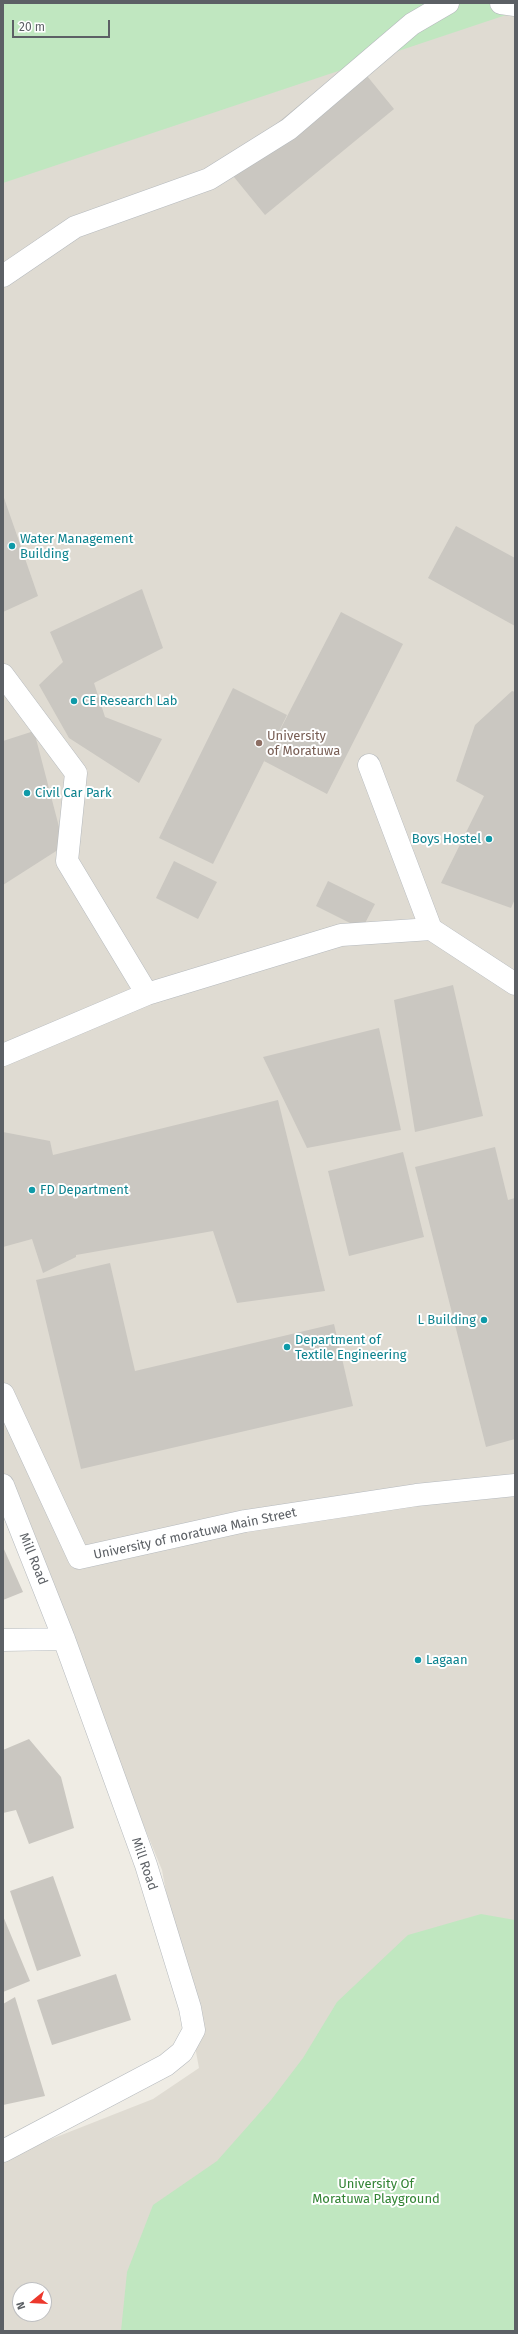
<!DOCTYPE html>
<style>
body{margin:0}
#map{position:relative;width:518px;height:2334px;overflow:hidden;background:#efece4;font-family:"Fira Sans",sans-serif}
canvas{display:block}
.frame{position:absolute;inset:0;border:4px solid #5c6065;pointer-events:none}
.north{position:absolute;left:12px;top:2282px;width:40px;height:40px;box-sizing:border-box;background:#fff;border:1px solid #bebfc1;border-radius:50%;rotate:252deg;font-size:11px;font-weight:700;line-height:16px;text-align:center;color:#5c6065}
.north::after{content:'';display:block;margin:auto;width:14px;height:18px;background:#ec382c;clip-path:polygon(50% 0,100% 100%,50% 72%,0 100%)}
.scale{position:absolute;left:12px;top:20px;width:98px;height:18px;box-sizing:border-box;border:2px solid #5c6065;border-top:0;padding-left:5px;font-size:12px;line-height:14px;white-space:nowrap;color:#5c6065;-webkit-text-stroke:3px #fff;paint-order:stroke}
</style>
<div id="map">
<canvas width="518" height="2334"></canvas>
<div class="frame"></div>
<div class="north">N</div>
<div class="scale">20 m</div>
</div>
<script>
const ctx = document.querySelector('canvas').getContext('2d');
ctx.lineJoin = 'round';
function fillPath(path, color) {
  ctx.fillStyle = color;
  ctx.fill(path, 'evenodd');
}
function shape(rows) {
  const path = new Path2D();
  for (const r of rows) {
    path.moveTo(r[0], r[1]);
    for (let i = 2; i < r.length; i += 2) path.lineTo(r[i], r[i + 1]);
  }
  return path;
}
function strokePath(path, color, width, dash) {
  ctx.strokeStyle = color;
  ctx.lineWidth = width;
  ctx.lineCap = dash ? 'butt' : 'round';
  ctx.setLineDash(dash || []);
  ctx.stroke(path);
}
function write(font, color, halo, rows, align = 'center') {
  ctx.font = font + ' "Fira Sans",sans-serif';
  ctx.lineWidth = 4;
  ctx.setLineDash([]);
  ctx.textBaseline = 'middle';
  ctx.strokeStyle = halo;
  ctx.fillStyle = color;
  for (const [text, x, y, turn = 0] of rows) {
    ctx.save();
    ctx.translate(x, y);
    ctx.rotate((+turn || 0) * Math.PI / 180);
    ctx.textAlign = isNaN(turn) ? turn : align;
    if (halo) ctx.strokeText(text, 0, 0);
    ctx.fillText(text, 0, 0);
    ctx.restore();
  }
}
fillPath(shape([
 [3,3,515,3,515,2331,3,2331,3,2158,153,2099,199,2068,162,1870,3,1483],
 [20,2290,44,2290,44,2314,20,2314]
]), '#dfdbd2');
fillPath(shape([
 [3,3,515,3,515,12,3,183],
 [481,1914,515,1920,515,2331,121,2331,127,2272,153,2205,217,2161,271,2100,303,2058,337,2002,408,1935]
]), '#c0e7c0');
fillPath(shape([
 [354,60,394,109,265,215,225,166],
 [3,495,38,596,3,612],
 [456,526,515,558,515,626,428,578],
 [142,589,163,648,94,683,105,717,162,739,139,783,69,738,39,685,63,662,50,632],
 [341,612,403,644,327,794,264,761],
 [233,688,287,715,213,864,159,838],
 [512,691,515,692,515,899,511,908,441,883,484,796,456,781,475,725],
 [34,731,64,846,3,885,3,741],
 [174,861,217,882,198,919,156,898],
 [328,881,375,904,362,929,316,906],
 [453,985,483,1116,415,1132,394,1000],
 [379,1028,401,1130,307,1148,263,1057],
 [278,1100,325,1291,237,1303,213,1231,76,1255,76,1257,43,1273,32,1239,3,1247,3,1132,50,1141,53,1155],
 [495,1147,508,1200,515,1198,515,1439,486,1447,415,1167],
 [403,1152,424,1237,349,1256,328,1171],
 [110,1263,135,1371,334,1324,353,1406,81,1469,36,1280],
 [3,1547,23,1592,3,1600],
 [29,1739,61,1777,74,1828,29,1844,16,1810,3,1813,3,1750],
 [53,1876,81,1956,37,1971,10,1891],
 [3,1916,30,1981,3,1992],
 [116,1974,131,2020,52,2045,37,2000],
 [15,1997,45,2096,3,2105,3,2004]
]), '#cac7c1');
const minor = shape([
 [501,3,515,5],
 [3,276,75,227,209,179,289,129,412,24,448,3],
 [3,675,76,773,67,861,147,994],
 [369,765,431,929],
 [3,1055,147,994,341,935,431,929,515,984],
 [3,1394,79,1558,245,1521,416,1495,515,1485],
 [3,1485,64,1639,146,1865,190,2008,194,2030,182,2052,166,2065,3,2151],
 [3,1640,64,1639]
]);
strokePath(minor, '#b6babe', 23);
strokePath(minor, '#fff', 22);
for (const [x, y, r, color] of [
 [12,546,4,"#0f9aa8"],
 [74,701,4,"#0f9aa8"],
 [259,743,4,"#8d6e63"],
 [27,793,4,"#0f9aa8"],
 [489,839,4,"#0f9aa8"],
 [32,1190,4,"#0f9aa8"],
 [484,1320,4,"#0f9aa8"],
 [287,1347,4,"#0f9aa8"],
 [418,1660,4,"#0f9aa8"]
]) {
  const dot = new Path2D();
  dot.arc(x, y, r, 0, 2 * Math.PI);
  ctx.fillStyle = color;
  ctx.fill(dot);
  strokePath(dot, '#fff', 1.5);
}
write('13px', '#0d838f', '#fff', [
 ["Water Management",20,539],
 ["Building",20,554],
 ["CE Research Lab",82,701],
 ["Civil Car Park",35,793],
 ["Boys Hostel",481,839,"right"],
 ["FD Department",40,1190],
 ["L Building",476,1320,"right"],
 ["Department of",295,1340],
 ["Textile Engineering",295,1355],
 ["Lagaan",426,1660]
], 'left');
write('13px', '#785e54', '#fff', [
 ["University",267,736],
 ["of Moratuwa",267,751]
], 'left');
write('13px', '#5c6065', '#fff', [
 ["University of moratuwa Main Street",195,1534,-12],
 ["Mill Road",33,1559,68],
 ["Mill Road",144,1864,71]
]);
write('13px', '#338435', '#fff', [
 ["University Of",376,2184],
 ["Moratuwa Playground",376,2199]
]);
</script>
